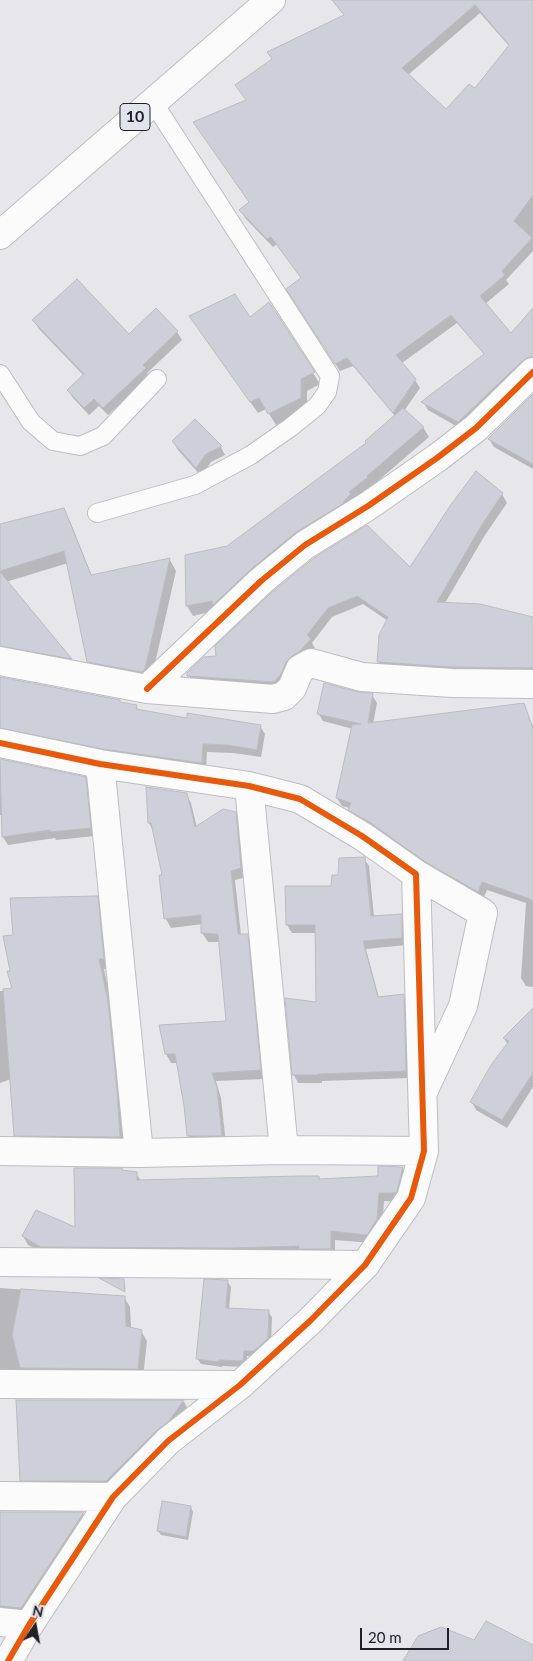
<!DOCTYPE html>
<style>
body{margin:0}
#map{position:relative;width:533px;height:1661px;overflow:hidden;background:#e6e6eb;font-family:Lato,sans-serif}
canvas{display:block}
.north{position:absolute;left:10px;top:1601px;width:50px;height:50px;-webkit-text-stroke:4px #e3e3ee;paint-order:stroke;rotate:12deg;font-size:14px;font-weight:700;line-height:20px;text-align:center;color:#212125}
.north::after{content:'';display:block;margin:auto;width:18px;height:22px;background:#212125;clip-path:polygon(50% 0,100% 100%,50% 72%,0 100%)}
.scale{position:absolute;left:360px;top:1628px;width:89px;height:22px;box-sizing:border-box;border:2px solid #212125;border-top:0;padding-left:6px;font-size:15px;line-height:18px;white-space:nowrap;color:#212125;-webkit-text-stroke:4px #e3e3ee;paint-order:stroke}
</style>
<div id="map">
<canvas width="533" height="1661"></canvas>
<div class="north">N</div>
<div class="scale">20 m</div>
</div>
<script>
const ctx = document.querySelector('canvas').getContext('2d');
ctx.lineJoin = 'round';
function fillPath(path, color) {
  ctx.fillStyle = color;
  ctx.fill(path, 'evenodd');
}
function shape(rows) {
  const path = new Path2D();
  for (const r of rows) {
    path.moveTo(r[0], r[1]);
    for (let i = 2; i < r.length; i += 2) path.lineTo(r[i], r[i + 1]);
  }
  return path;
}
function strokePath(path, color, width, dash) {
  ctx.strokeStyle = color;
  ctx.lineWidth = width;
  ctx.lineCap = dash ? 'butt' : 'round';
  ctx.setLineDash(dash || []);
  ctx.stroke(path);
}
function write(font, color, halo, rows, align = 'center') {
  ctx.font = font + ' Lato,sans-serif';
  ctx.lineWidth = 4;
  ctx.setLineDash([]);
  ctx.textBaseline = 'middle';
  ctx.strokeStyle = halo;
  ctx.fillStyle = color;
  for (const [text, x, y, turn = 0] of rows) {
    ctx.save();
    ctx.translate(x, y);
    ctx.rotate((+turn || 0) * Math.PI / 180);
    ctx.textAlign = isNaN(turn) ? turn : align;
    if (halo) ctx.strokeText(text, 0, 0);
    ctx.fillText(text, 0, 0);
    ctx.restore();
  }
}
fillPath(shape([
 [334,0,533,0,533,251,506,280,509,284,485,304,511,335,533,310,533,366,463,430,428,410,423,402,485,355,457,323,402,363,415,380,420,388,404,411,423,427,429,437,372,486,373,488,217,610,193,616,187,606,187,556,228,547,367,444,395,416,353,366,340,371,293,298,302,279,277,244,273,247,245,218,241,210,250,203,247,101,345,16],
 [480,13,509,46,475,89,446,111,408,75],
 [269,304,320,384,307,391,307,410,276,425,266,409,258,413,191,317,250,319],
 [156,310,177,332,182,340,147,373,150,377,108,415,99,406,89,415,73,398,68,390,84,376,39,329,34,321,129,336],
 [533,396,533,469,494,447,489,439],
 [173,441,221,447,225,455,211,462,201,476,178,450],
 [502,494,507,503,485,535,445,603,533,618,533,677,383,671,379,662,388,621,363,604,332,617,312,643,315,648,279,691,193,685,188,673,218,657,410,569],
 [64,510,70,521,92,576,170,560,176,571,151,681,94,673,88,661,68,563,6,582,71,660,77,669,10,657,3,645,0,638,0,525],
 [0,678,120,701,121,704,136,706,139,711,189,719,260,726,265,734,261,757,233,753,207,752,206,771,0,735],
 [358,693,372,695,377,703,373,724,524,705,533,726,533,987,526,986,521,978,526,903,487,890,483,899,430,869,354,818,350,808,342,806,337,798,353,729,323,721,318,713],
 [0,769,85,778,90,786,95,836,56,840,55,838,8,845,3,837,3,815,0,815],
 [186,794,191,803,197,828,235,813,240,822,246,877,235,880,241,935,247,935,252,944,265,1079,216,1081,221,1098,226,1144,194,1145,189,1136,178,1063,171,1063,166,1054,228,1022,220,942,208,942,202,933,203,924,171,928,166,919,163,876,154,832,149,823],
 [364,859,369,866,374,917,401,916,405,923,406,945,366,949,379,998,403,996,408,1003,410,1078,322,1081,322,1083,298,1083,294,1075,318,1003,316,933,292,933,287,925,286,888,332,887,339,876],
 [97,897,102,907,109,968,104,969,113,1012,125,1147,22,1145,17,1135,11,1079,0,1083,0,991,14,990,11,972,14,937],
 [533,1009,533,1087,507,1128,476,1110,472,1102,508,1045,504,1038],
 [403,1168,408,1177,400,1202,384,1201,382,1229,372,1243,335,1240,335,1258,47,1255,28,1245,23,1236,77,1228,122,1171,136,1173,141,1181,318,1178,320,1180,379,1177],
 [227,1281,231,1287,229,1309,268,1312,272,1317,271,1344,257,1357,247,1356,246,1367,222,1366,222,1367,201,1364,197,1358],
 [0,1288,124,1297,130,1307,131,1328,141,1331,147,1341,143,1378,0,1379],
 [17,1401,184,1402,192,1416,115,1496,29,1495,21,1480],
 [191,1507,193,1512,188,1540,161,1535,158,1531],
 [22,1513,84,1514,89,1523,27,1618,0,1615,0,1514]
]), '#0003');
const building = shape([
 [332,0,533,0,533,195,514,221,532,238,502,271,505,275,480,296,511,333,533,308,533,357,529,357,522,361,458,422,421,402,484,354,451,315,396,355,416,379,393,413,347,358,335,364,286,289,301,278,271,237,267,239,239,210,249,202,193,122,246,100,235,85,272,59,267,52,344,15,332,0],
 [475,5,509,45,475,88,469,84,446,109,402,68,475,5],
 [77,279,129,334,156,308,178,331,143,365,146,368,103,408,94,399,84,408,67,390,84,374,32,320,77,279],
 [235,294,250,317,269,302,315,372,301,379,301,398,268,414,259,398,250,402,189,316,235,294],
 [533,394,533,464,488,439,533,394],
 [403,408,424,427,367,476,368,477,349,492,351,494,343,502,344,503,295,533,251,569,213,605,212,601,186,606,185,555,227,546,366,443,365,441,403,408],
 [195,419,222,446,206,454,196,468,172,441,195,419],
 [476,471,503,493,481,526,437,602,480,604,533,617,533,668,453,667,377,662,379,635,388,617,357,596,328,608,307,635,311,639,300,651,292,656,286,662,281,674,274,682,187,676,187,673,204,657,216,656,215,646,271,593,314,558,367,525,410,567,450,506,476,471],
 [64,508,91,575,170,558,145,669,142,672,87,662,64,551,0,571,0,524,64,508],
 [0,572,72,659,0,646,0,572],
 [0,677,120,700,120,702,137,705,136,709,187,718,187,713,261,725,257,750,228,745,203,744,202,763,103,749,0,728,0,677],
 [324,683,358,692,373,693,368,723,524,703,533,729,533,900,482,882,478,892,424,861,371,823,348,810,351,803,336,798,352,725,361,724,317,714,324,683],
 [0,759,86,777,91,828,50,832,50,830,2,837,0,759],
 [146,787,187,793,195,827,223,809,236,812,241,868,231,871,238,934,248,934,261,1070,212,1073,217,1088,222,1136,187,1136,184,1106,175,1054,165,1054,159,1025,226,1021,218,934,201,933,201,915,164,919,159,875,162,875,151,823,148,823,146,787],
 [365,857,371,916,402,914,402,938,363,941,378,997,404,994,406,1071,318,1074,318,1075,292,1075,285,998,316,1002,315,925,286,925,285,886,331,886,332,875,338,875,339,858,365,857],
 [98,896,104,959,99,959,108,1001,117,1090,120,1137,14,1136,3,989,12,988,7,971,10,971,3,936,13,935,10,898,98,896],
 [533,1008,533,1073,502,1120,470,1102,491,1065,509,1041,503,1038,533,1008],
 [378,1166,403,1167,397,1191,395,1193,379,1193,377,1219,367,1235,331,1231,331,1249,299,1249,299,1246,230,1248,41,1247,22,1236,36,1210,75,1227,74,1168,122,1168,122,1170,137,1172,137,1180,301,1176,319,1176,319,1179,378,1176,378,1166],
 [99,1278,124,1279,125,1292,99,1278],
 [204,1279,228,1280,226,1308,269,1310,268,1338,254,1351,244,1351,243,1361,219,1360,219,1362,196,1359,204,1279],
 [21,1289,125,1296,126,1326,142,1330,138,1369,20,1368,12,1335,21,1289],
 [16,1400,184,1400,168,1422,157,1430,106,1481,20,1481,16,1400],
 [162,1501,191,1506,186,1537,157,1531,162,1501],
 [0,1512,84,1512,21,1608,0,1606,0,1512],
 [486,1621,533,1645,533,1661,403,1661,418,1636,441,1627,474,1640,486,1621]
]);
fillPath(building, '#cecfd8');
strokePath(building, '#bcbcc0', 1);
const service = shape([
 [0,374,31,422,53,441,80,446,103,436,157,379],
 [97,513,195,485,251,455,291,427,317,406,327,392,330,376,153,102]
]);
const minor = shape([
 [0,661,147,689,273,699,284,696,292,688,300,669,311,663,362,677,452,683,533,684],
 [147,689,261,581,305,545,368,506,437,458,476,428,533,372],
 [0,743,100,764,249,786,300,799,362,836,416,874,424,1151,411,1198,365,1265,311,1320,240,1385,168,1441,113,1497,29,1625,8,1661],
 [100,764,139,1153],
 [249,786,284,1150],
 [416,874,483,913,463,1006,424,1090],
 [0,1151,139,1153,284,1150,424,1151],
 [0,1262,365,1265],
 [0,1384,240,1385],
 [0,1496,113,1497],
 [0,1622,29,1625]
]);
const trunk = shape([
 [0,235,271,0]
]);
strokePath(service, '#bebec2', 20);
strokePath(minor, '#bebec2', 30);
strokePath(trunk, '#bebec2', 30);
strokePath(service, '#fbfbfc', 18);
strokePath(minor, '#fbfbfc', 28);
strokePath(trunk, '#fbfbfc', 28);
strokePath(shape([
 [147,689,261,581,305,545,368,506,437,458,476,428,533,372],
 [0,743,100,764,249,786,300,799,362,836,416,874,424,1151,411,1198,365,1265,311,1320,240,1385,168,1441,113,1497,29,1625,8,1661]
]), '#e8590c', 6);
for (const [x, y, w] of [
 [135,117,30]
]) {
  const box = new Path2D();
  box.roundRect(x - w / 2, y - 13.5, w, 27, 4);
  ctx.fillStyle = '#e3e3ee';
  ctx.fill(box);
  strokePath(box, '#212125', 1);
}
write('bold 16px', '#212125', null, [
 ["10",135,117]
]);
</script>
